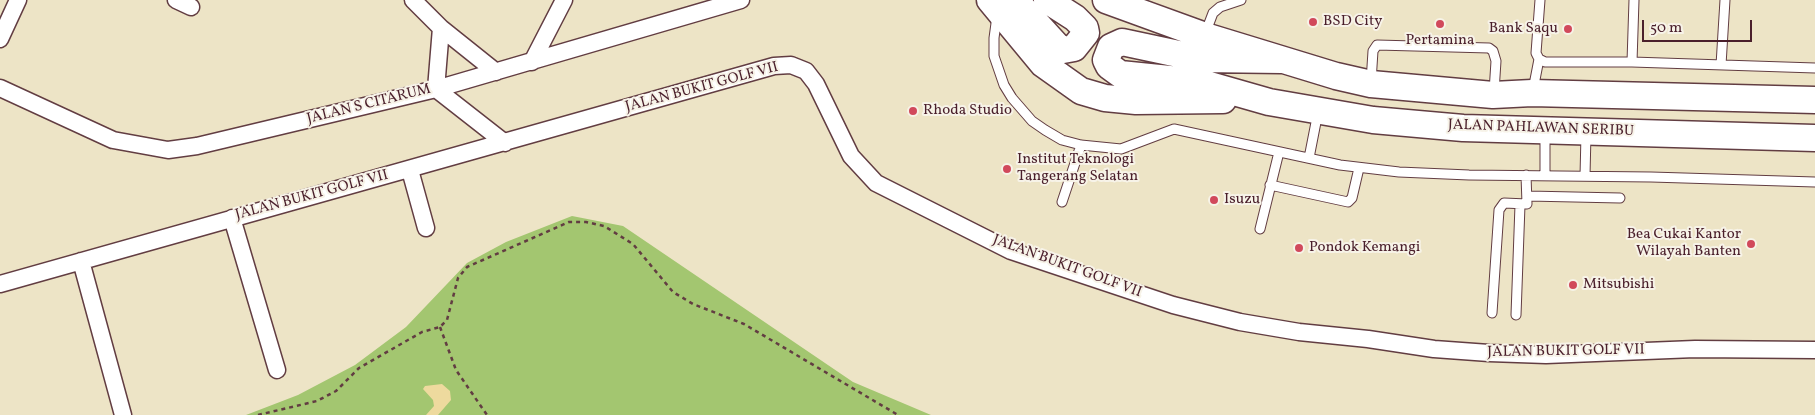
<!DOCTYPE html>
<style>
body{margin:0}
#map{position:relative;width:1815px;height:415px;overflow:hidden;background:#ede4c6;font-family:Vollkorn,serif}
canvas{display:block}
.scale{position:absolute;left:1642px;top:20px;width:110px;height:22px;box-sizing:border-box;border:2px solid #4a1f2b;border-top:0;padding-left:6px;font-size:15px;line-height:18px;white-space:nowrap;color:#4a1f2b;-webkit-text-stroke:4px #f7f3e8;paint-order:stroke}
</style>
<div id="map">
<canvas width="1815" height="415"></canvas>
<div class="scale">50 m</div>
</div>
<script>
const ctx = document.querySelector('canvas').getContext('2d');
ctx.lineJoin = 'round';
function fillPath(path, color) {
  ctx.fillStyle = color;
  ctx.fill(path, 'evenodd');
}
function shape(rows) {
  const path = new Path2D();
  for (const r of rows) {
    path.moveTo(r[0], r[1]);
    for (let i = 2; i < r.length; i += 2) path.lineTo(r[i], r[i + 1]);
  }
  return path;
}
function strokePath(path, color, width, dash) {
  ctx.strokeStyle = color;
  ctx.lineWidth = width;
  ctx.lineCap = dash ? 'butt' : 'round';
  ctx.setLineDash(dash || []);
  ctx.stroke(path);
}
function write(font, color, halo, rows, align = 'center') {
  ctx.font = font + ' Vollkorn,serif';
  ctx.lineWidth = 4;
  ctx.setLineDash([]);
  ctx.textBaseline = 'middle';
  ctx.strokeStyle = halo;
  ctx.fillStyle = color;
  for (const [text, x, y, turn = 0] of rows) {
    ctx.save();
    ctx.translate(x, y);
    ctx.rotate((+turn || 0) * Math.PI / 180);
    ctx.textAlign = isNaN(turn) ? turn : align;
    if (halo) ctx.strokeText(text, 0, 0);
    ctx.fillText(text, 0, 0);
    ctx.restore();
  }
}
fillPath(shape([
 [572,216,623,226,853,382,931,415,246,415,298,395,355,365,406,327,467,263,506,242]
]), '#a3c670');
fillPath(shape([
 [442,384,450,391,451,400,438,415,426,415,434,406,433,400,423,389,425,386]
]), '#eeda9e');
const service = shape([
 [997,16,994,38,994,56,1004,85,1012,98,1032,121,1045,130,1062,140,1081,145,1121,149,1174,129,1340,165,1399,172,1469,175,1651,177,1815,182],
 [1205,34,1213,13,1220,7,1241,0],
 [1539,59,1545,62,1632,62,1815,68],
 [1632,62,1634,0],
 [1721,65,1725,0],
 [1371,82,1373,51,1377,45,1489,48,1493,51,1496,61,1494,92],
 [1533,90,1539,59,1536,53,1540,0],
 [1309,158,1318,112],
 [1545,175,1545,133],
 [1585,176,1586,134],
 [1270,185,1348,202,1352,198,1359,168],
 [1528,196,1620,198],
 [1062,202,1081,145],
 [1260,229,1279,152],
 [1492,313,1499,210,1504,203,1527,204,1526,175],
 [1516,315,1520,205]
]);
const minor = shape([
 [176,0,191,7],
 [413,0,441,28],
 [0,39,18,0],
 [532,62,564,0],
 [496,72,441,28,436,89,505,143],
 [0,88,113,140,168,150,197,146,436,89,741,0],
 [410,170,426,228],
 [232,218,277,370],
 [81,261,123,415],
 [0,284,774,66,791,65,806,71,816,84,851,156,876,183,1011,251,1173,305,1240,322,1299,332,1368,339,1434,349,1489,353,1546,355,1695,349,1815,350]
]);
const primary = shape([
 [990,0,1043,64,1081,91,1105,98,1136,101,1223,100],
 [1015,0,1058,47,1063,50,1074,48,1086,33,1085,28,1075,18,1047,0],
 [1106,0,1205,36,1336,76,1371,84,1493,95,1532,93,1815,100],
 [1282,60,1202,59,1122,42,1111,47,1106,60,1109,66,1120,74,1199,82,1269,102,1373,120,1463,128,1815,138]
]);
strokePath(service, '#623d42', 11);
strokePath(minor, '#623d42', 19);
strokePath(primary, '#623d42', 29);
strokePath(shape([
 [440,327,456,370,487,415],
 [258,415,317,401,336,391,359,368,422,332,440,327,447,320,458,278,467,267,569,222,586,222,604,226,633,244,673,292,693,304,744,324,898,415]
]), '#623d42', 2.5, [4, 4]);
strokePath(service, '#fff', 9);
strokePath(minor, '#fff', 16);
strokePath(primary, '#fff', 26);
for (const [x, y, r, color] of [
 [1313,22,5,"#d1495b"],
 [1440,24,5,"#d1495b"],
 [1568,29,5,"#d1495b"],
 [913,111,5,"#d1495b"],
 [1007,169,5,"#d1495b"],
 [1214,200,5,"#d1495b"],
 [1751,244,5,"#d1495b"],
 [1299,248,5,"#d1495b"],
 [1573,285,5,"#d1495b"]
]) {
  const dot = new Path2D();
  dot.arc(x, y, r, 0, 2 * Math.PI);
  ctx.fillStyle = color;
  ctx.fill(dot);
  strokePath(dot, '#f7f3e8', 2);
}
write('15px', '#4a1f2b', '#f7f3e8', [
 ["BSD City",1323,22],
 ["Bank Saqu",1558,29,"right"],
 ["Pertamina",1440,41,"center"],
 ["Rhoda Studio",923,111],
 ["Institut Teknologi",1017,160],
 ["Tangerang Selatan",1017,177],
 ["Isuzu",1224,200],
 ["Bea Cukai Kantor",1741,235,"right"],
 ["Wilayah Banten",1741,252,"right"],
 ["Pondok Kemangi",1309,248],
 ["Mitsubishi",1583,285]
], 'left');
write('15px', '#4a1f2b', '#f7f3e8', [
 ["JALAN BUKIT GOLF VII",702,88,-15],
 ["JALAN S CITARUM",369,105,-14],
 ["JALAN PAHLAWAN SERIBU",1541,129,2],
 ["JALAN BUKIT GOLF VII",312,196,-15],
 ["JALAN BUKIT GOLF VII",1067,267,20],
 ["JALAN BUKIT GOLF VII",1566,352,-1]
]);
</script>
